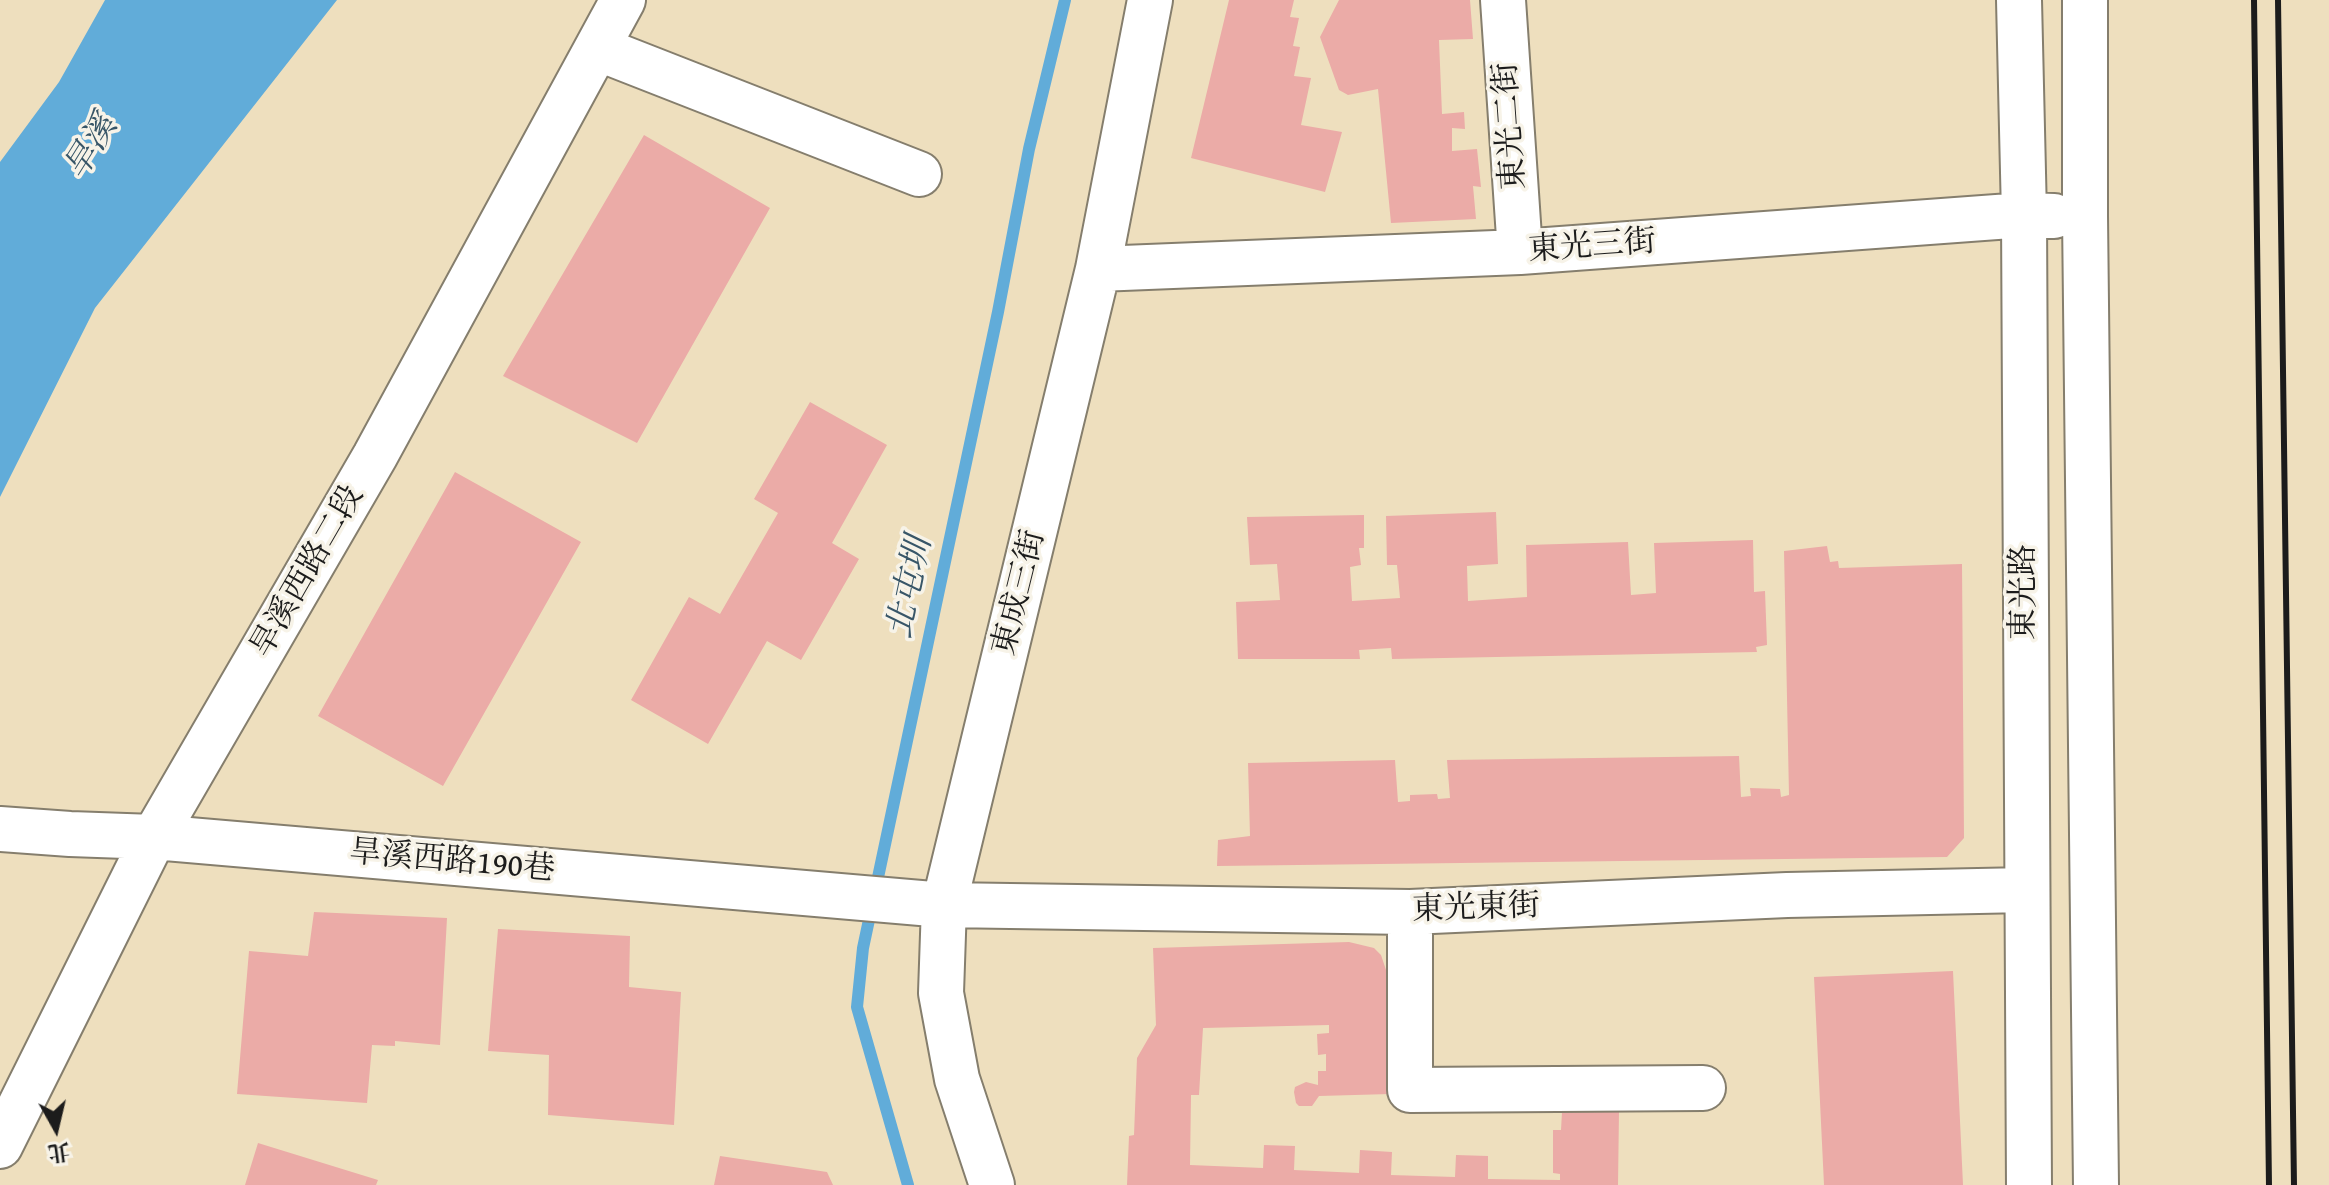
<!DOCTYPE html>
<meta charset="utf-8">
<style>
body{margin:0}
#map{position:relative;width:2329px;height:1185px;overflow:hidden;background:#eedfbe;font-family:"Gentium Book Plus","Noto Serif TC",serif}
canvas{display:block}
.north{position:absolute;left:16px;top:1089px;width:80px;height:80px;-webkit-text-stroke:6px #f7f3e8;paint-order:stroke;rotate:172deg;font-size:22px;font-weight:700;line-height:32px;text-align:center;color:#1c1c1c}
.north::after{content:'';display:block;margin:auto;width:28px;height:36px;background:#1c1c1c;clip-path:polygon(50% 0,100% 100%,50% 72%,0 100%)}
</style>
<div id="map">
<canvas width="2329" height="1185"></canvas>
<div class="north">北</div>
</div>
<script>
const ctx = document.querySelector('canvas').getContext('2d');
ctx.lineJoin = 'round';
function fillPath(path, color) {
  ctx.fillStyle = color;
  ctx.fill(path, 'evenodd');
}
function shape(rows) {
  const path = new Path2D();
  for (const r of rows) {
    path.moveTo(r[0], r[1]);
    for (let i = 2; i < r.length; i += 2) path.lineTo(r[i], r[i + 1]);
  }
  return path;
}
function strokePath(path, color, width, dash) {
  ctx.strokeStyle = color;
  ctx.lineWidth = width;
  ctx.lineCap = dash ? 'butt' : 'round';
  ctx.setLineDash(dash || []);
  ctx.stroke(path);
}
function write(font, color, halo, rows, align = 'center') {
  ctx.font = font + ' "Gentium Book Plus","Noto Serif TC",serif';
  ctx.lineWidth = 7;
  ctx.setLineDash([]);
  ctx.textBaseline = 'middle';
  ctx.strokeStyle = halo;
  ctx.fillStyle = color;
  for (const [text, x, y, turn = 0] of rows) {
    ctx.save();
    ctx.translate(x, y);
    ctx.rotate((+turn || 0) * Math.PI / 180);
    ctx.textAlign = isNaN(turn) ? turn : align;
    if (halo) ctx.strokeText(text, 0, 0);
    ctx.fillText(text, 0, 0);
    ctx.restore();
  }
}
fillPath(shape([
 [105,0,337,0,95,308,0,497,0,162,59,82]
]), '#61acd9');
strokePath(shape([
 [908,1185,857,1007,863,948,998,312,1029,149,1065,0]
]), '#61acd9', 12);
fillPath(shape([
 [1229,0,1294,0,1290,17,1299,18,1293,46,1300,47,1294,76,1311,78,1301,125,1342,132,1325,192,1191,158],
 [1339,0,1470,0,1473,39,1439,40,1442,114,1464,112,1465,129,1452,128,1452,151,1477,149,1481,187,1473,186,1476,219,1391,223,1378,89,1348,95,1339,90,1320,37],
 [644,135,770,208,637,443,503,376],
 [810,402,887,445,832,543,859,559,801,660,767,641,708,744,631,700,689,597,720,614,778,513,754,499],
 [455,472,581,542,443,786,318,716],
 [1496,512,1498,564,1467,566,1468,601,1527,597,1526,545,1628,542,1631,595,1656,593,1654,543,1753,540,1754,592,1765,591,1767,645,1756,647,1757,652,1392,659,1391,648,1359,650,1360,659,1238,659,1236,602,1280,600,1277,564,1250,565,1247,517,1364,515,1364,548,1359,548,1361,565,1350,567,1352,601,1400,598,1397,565,1387,565,1386,516],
 [1827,546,1830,562,1838,561,1839,568,1962,564,1964,838,1947,857,1217,866,1218,840,1250,836,1248,763,1395,760,1398,802,1410,801,1410,795,1437,794,1438,799,1450,798,1447,760,1739,756,1741,797,1751,796,1750,788,1780,789,1781,797,1789,795,1784,551],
 [314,912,447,918,440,1045,395,1041,395,1046,372,1045,367,1103,237,1094,249,951,308,956],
 [498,929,630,936,629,987,681,992,674,1125,548,1115,549,1055,488,1051],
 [1349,942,1374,948,1381,955,1386,970,1390,1094,1319,1096,1312,1106,1299,1106,1296,1103,1294,1092,1295,1087,1306,1082,1318,1085,1318,1071,1326,1071,1326,1054,1318,1055,1317,1034,1329,1033,1329,1025,1203,1028,1199,1095,1191,1095,1190,1165,1263,1168,1264,1145,1295,1146,1294,1170,1359,1173,1360,1150,1392,1152,1391,1175,1455,1177,1456,1155,1488,1156,1488,1179,1560,1180,1560,1174,1553,1173,1553,1130,1561,1130,1562,1112,1619,1111,1618,1185,1127,1185,1129,1136,1134,1135,1137,1058,1156,1025,1153,948],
 [1953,971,1963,1185,1824,1185,1814,977],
 [258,1143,378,1180,376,1185,245,1185],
 [720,1156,827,1172,833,1185,714,1185]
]), '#ebaba7');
const minor = shape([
 [1503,0,1520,252],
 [2019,0,2024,215,2029,1185],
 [2085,0,2085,216,2096,1185],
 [597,48,919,174],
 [1098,269,1520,252,2024,215,2054,216],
 [0,829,70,834,154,837,944,905,1410,912,1787,895,2026,890],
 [1410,912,1410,1090,1703,1088],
 [0,1146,154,837,375,456,623,0],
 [992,1185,957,1079,941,993,944,905,1098,269,1150,0]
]);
strokePath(minor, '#857e6d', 48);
strokePath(minor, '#fff', 44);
strokePath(shape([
 [2254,0,2269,1185],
 [2278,0,2294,1185]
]), '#1c1c1c', 6);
write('32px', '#1c1c1c', '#f7f3e8', [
 ["東光二街",1511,126,-94],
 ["東光三街",1592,247,-4],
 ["旱溪西路二段",308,572,-60],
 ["東光路",2025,592,-90],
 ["東成三街",1020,593,-76],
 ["旱溪西路190巷",452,862,5],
 ["東光東街",1476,909,-2]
]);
write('italic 34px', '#385668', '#f7f3e8', [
 ["旱溪",92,148,-58],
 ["北屯圳",911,588,-78]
]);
</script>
